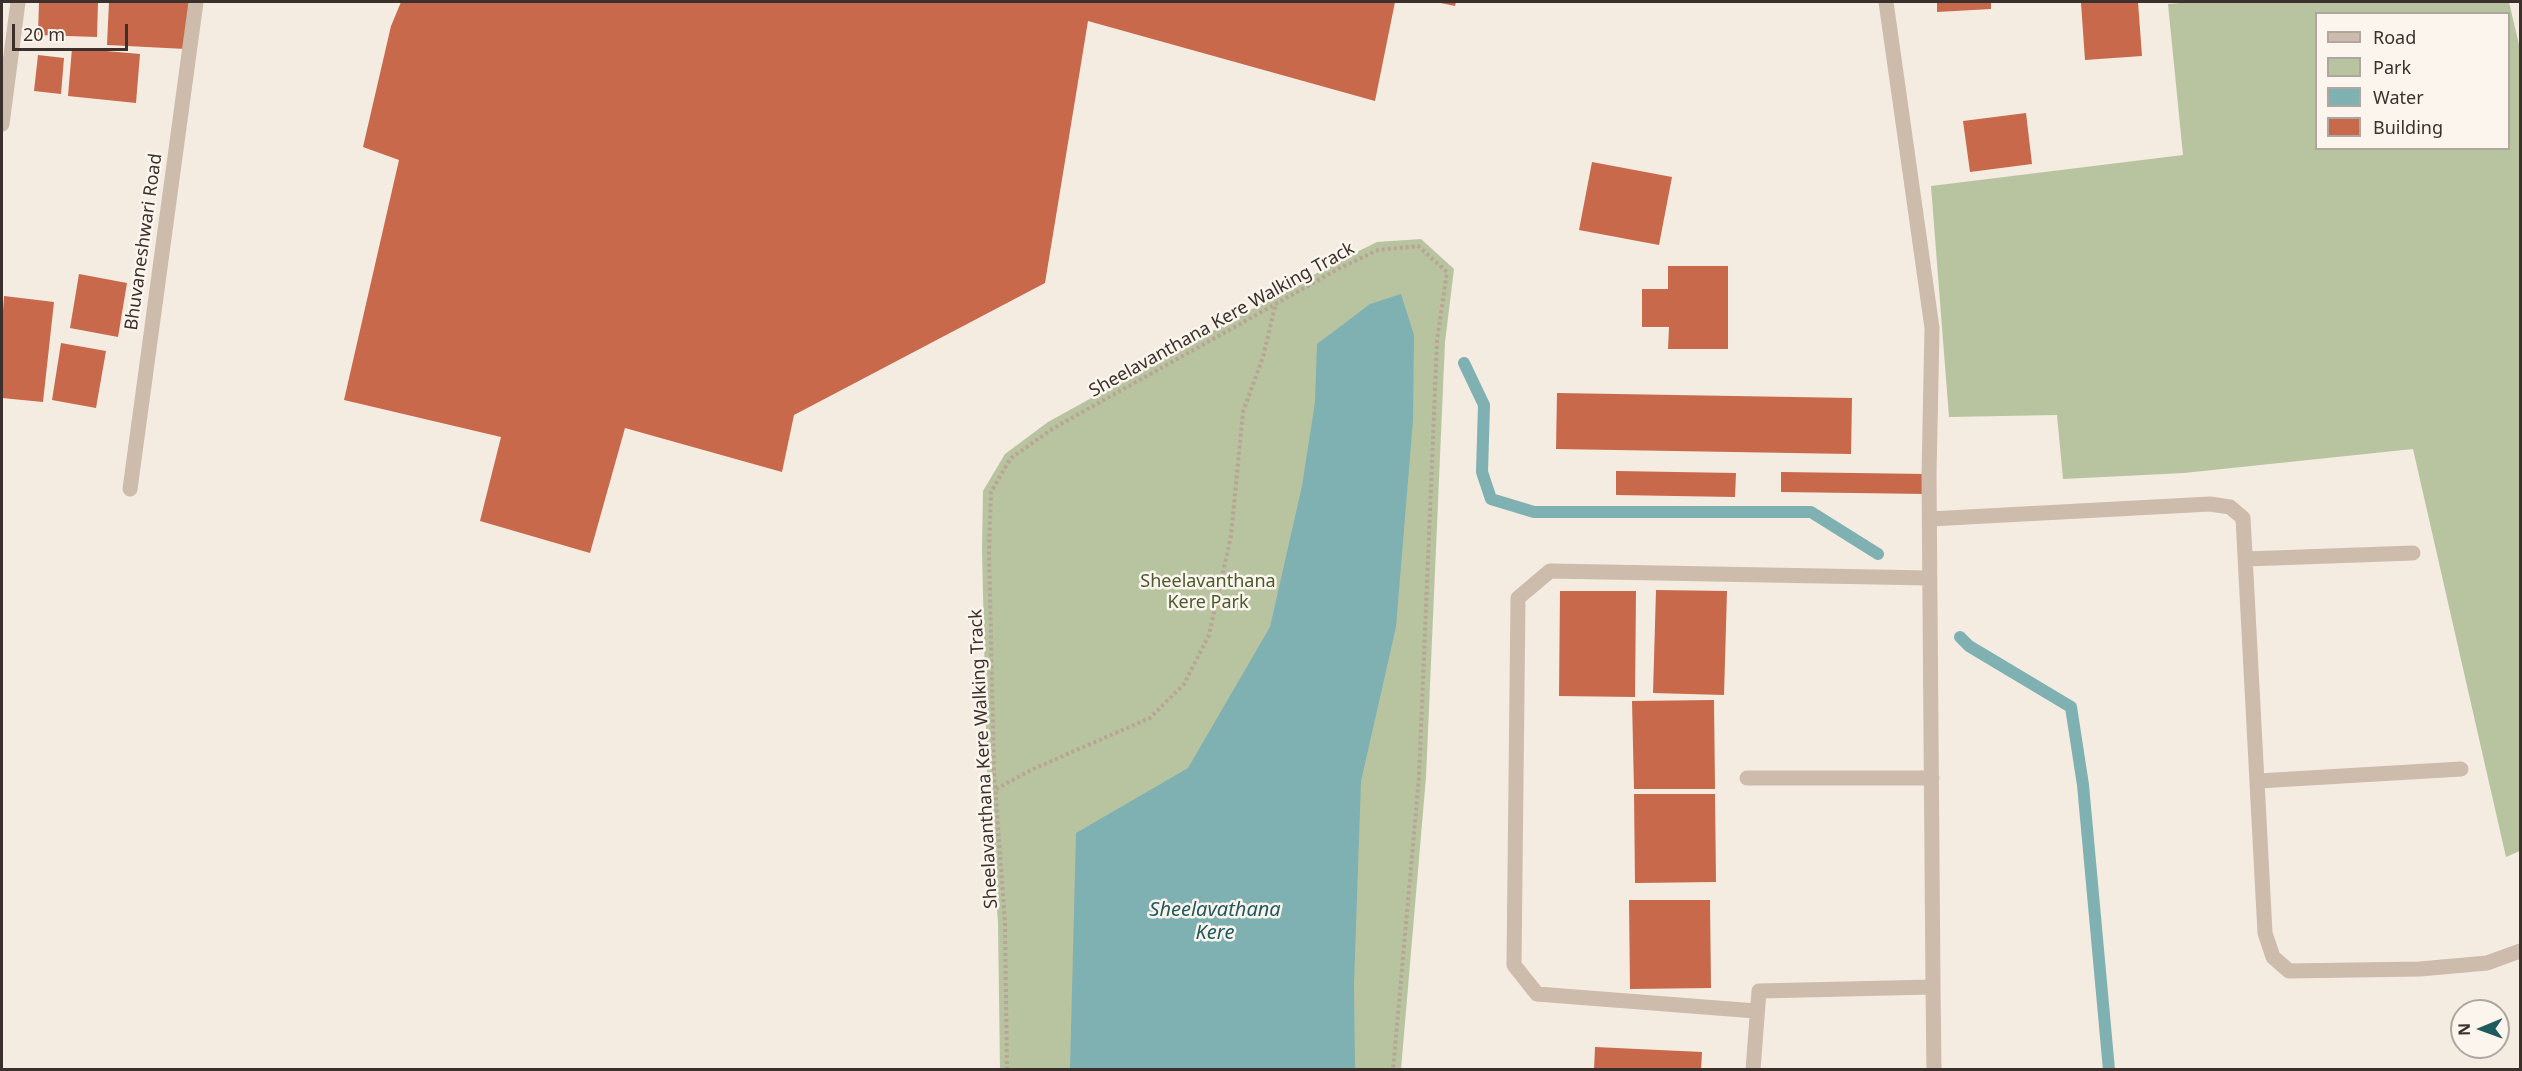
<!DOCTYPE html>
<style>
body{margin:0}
#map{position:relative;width:2522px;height:1071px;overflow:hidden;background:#f4ebe1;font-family:"Noto Sans",sans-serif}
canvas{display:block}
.frame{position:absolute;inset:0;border:3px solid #3b302b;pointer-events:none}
.legend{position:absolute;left:2315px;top:12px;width:195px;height:138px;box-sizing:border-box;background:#fbf5ee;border:2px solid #aea6a0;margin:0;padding:8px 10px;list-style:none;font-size:18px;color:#3b302b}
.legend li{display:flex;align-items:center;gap:12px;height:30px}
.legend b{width:30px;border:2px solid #aea6a0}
.north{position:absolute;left:2450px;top:999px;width:60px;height:60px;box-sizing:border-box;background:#fbf5ee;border:2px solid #aea6a0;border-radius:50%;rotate:269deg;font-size:16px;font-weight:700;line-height:24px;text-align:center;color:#3b302b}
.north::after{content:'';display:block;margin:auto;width:21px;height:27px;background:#1f5a5e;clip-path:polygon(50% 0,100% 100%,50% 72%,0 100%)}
.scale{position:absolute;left:12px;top:24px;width:116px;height:27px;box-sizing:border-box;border:3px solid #3b302b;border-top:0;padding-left:8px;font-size:18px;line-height:21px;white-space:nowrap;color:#3b302b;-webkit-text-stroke:4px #fbf5ee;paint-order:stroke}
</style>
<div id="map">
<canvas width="2522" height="1071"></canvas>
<div class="frame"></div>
<ul class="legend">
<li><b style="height:8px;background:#cdbbac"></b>Road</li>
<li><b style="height:16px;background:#b8c4a0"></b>Park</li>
<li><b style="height:16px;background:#7fb0b2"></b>Water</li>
<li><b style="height:16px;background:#c8694b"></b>Building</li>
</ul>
<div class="north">N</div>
<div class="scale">20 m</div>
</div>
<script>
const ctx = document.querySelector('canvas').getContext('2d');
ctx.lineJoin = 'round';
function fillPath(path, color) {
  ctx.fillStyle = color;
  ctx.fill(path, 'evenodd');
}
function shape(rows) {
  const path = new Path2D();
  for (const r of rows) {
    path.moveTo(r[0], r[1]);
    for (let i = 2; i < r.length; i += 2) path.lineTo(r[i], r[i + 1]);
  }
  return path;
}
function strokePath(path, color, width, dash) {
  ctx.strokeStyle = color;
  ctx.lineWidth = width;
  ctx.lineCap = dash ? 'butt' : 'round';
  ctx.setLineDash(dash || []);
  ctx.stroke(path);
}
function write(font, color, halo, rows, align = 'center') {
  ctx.font = font + ' "Noto Sans",sans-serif';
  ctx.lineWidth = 5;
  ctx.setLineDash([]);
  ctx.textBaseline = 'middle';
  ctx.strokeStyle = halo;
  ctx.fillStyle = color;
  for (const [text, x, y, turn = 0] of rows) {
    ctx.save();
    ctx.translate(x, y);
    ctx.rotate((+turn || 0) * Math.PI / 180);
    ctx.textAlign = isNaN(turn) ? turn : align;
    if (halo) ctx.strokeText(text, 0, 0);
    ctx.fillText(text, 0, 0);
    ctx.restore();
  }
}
fillPath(shape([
 [2193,2,2509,2,2520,49,2520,851,2506,857,2413,449,2184,473,2063,479,2057,415,1949,417,1931,186,2183,155,2168,4],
 [2316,14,2508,14,2508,148,2316,148],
 [1421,239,1454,269,1445,342,1426,777,1401,1069,1000,1069,998,923,987,771,982,550,983,491,1005,454,1048,422,1337,262,1377,242]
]), '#b8c4a0');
fillPath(shape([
 [1401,294,1414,335,1413,420,1396,627,1361,781,1354,984,1355,1069,1070,1069,1076,833,1188,768,1270,627,1302,486,1315,402,1317,344,1370,304]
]), '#7fb0b2');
strokePath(shape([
 [1464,363,1484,405,1482,472,1491,499,1534,512,1811,512,1878,554],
 [1960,637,1969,646,2071,707,2083,785,2109,1070]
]), '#7fb0b2', 12);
fillPath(shape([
 [39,2,98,2,97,37,38,35],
 [109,2,189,2,186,49,107,45],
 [401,2,1395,2,1375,101,1088,21,1045,283,794,415,782,472,625,428,590,553,480,521,501,437,344,400,399,160,363,147,391,26],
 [1436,2,1456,2,1455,6],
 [1937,2,1991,2,1991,9,1937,12],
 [2104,2,2138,2,2142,56,2085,60,2081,3],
 [72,48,140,54,136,103,68,96],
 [38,55,64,58,61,94,34,91],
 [2026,113,2032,164,1970,172,1963,121],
 [1592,162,1672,177,1659,245,1579,230],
 [1668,266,1728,266,1728,349,1668,349,1669,327,1642,327,1642,289,1668,289],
 [79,274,127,283,118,337,70,328],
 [4,296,54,302,43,402,2,398,2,325],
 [61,343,106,351,96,408,52,400],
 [1557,393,1852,398,1851,454,1556,449],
 [1616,471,1736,473,1735,497,1616,495],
 [1781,472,1927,474,1927,494,1781,492],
 [1656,590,1727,591,1724,695,1653,693],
 [1560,591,1636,591,1635,697,1559,696],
 [1714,700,1715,789,1634,789,1632,701],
 [1634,794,1715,794,1716,882,1635,883],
 [1629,900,1710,900,1711,988,1630,989],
 [1595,1047,1702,1052,1701,1070,1594,1070]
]), '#c8694b');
strokePath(shape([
 [996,789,1033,769,1150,718,1184,684,1209,635,1231,536,1243,412,1263,357,1276,303],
 [1007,1070,1005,923,994,771,989,551,991,492,1010,459,1052,429,1340,268,1378,250,1418,246,1447,272,1437,341,1419,777,1393,1070]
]), '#b9a596', 4, [3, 3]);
strokePath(shape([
 [2,124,18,2],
 [130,489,196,2],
 [1930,519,2210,504,2230,507,2243,518,2265,933,2273,957,2289,971,2420,969,2487,963,2520,951],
 [2246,559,2413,553],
 [1747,778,1932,778],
 [2258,781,2461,769],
 [1933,987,1934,1070],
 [1756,1011,1537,994,1514,965,1518,598,1550,571,1930,578],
 [1753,1070,1759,991,1933,987,1929,475,1932,328,1886,2]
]), '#cdbbac', 15);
write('18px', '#3b302b', '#fbf5ee', [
 ["Bhuvaneshwari Road",144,242,-82],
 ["Sheelavanthana Kere Walking Track",1222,320,-29],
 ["Sheelavanthana Kere Walking Track",984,759,-93]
]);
write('18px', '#4a5a2e', '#fbf5ee', [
 ["Sheelavanthana",1208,582],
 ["Kere Park",1208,603]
]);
write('italic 20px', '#1f5a5e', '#fbf5ee', [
 ["Sheelavathana",1215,910],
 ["Kere",1215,933]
]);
</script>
